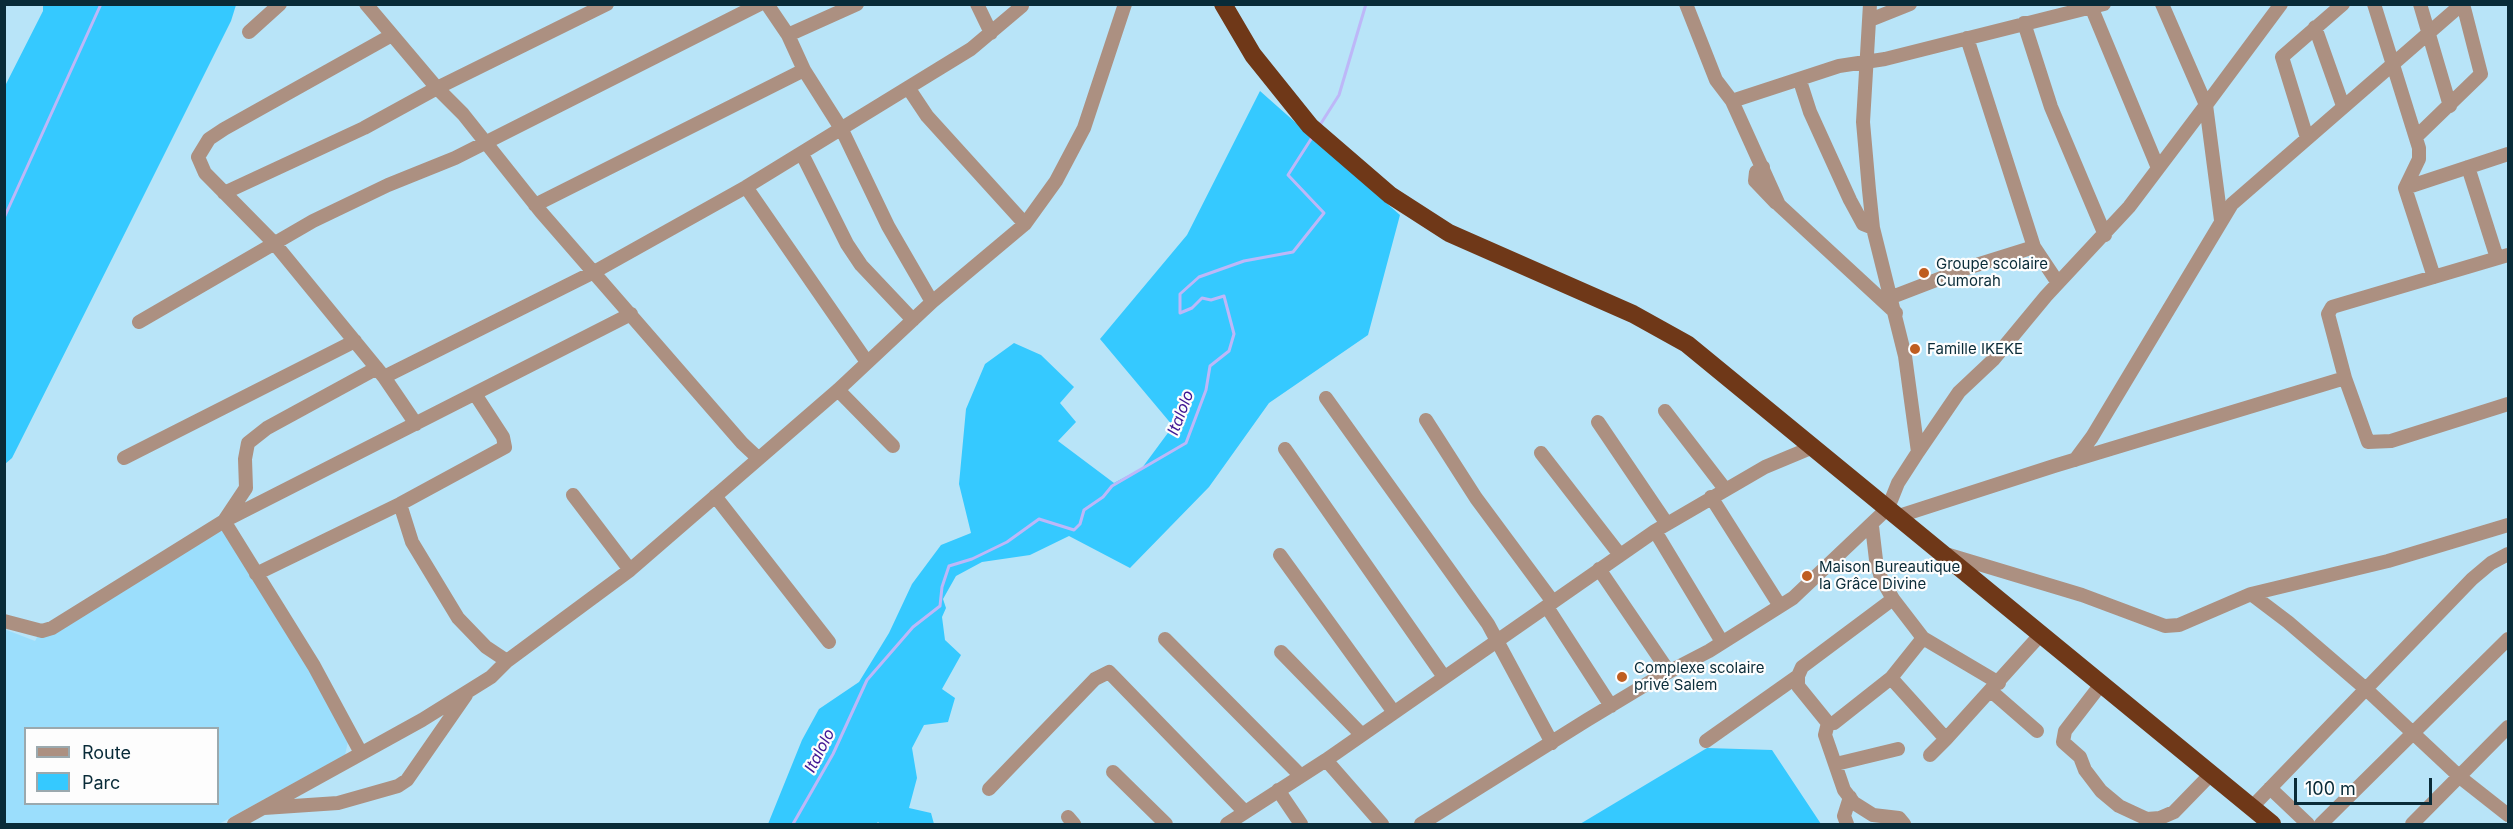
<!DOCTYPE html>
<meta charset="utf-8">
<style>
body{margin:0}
#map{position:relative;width:2513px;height:829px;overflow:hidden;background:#b8e4f8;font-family:Inter,sans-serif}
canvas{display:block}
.frame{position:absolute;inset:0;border:6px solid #092b38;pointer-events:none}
.legend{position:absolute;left:24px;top:727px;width:195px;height:78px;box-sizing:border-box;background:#fdfdfd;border:2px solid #9ba9ae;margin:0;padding:8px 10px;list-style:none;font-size:18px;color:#092b38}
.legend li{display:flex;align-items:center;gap:12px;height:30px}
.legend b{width:30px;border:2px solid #9ba9ae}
.scale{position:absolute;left:2294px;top:778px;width:138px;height:27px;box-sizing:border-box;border:3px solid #092b38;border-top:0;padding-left:8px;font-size:18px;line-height:21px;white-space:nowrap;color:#092b38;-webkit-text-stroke:4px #fdfdfd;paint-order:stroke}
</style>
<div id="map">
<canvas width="2513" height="829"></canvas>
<div class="frame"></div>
<ul class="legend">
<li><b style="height:8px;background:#ac9081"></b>Route</li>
<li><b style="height:16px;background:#35c9ff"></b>Parc</li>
</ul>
<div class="scale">100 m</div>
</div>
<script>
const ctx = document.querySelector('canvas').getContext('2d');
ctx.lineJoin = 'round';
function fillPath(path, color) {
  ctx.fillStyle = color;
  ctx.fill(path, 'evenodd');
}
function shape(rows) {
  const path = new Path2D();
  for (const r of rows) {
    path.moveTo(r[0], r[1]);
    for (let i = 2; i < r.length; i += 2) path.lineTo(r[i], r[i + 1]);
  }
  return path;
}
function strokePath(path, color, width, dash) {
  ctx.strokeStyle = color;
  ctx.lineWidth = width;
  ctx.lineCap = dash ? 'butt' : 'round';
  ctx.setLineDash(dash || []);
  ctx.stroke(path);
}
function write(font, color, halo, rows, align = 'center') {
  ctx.font = font + ' Inter,sans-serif';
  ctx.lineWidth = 4.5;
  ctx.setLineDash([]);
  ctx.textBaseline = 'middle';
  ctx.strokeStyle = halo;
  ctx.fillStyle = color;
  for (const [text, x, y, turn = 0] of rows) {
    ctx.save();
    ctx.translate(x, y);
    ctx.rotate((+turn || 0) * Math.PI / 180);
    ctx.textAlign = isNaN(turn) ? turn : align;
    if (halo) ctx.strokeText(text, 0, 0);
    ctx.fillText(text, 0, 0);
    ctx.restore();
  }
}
fillPath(shape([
 [222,530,350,733,345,755,219,824,5,824,4,629,35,641,42,628],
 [26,728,218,728,218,804,26,804]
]), '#9bdefc');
fillPath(shape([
 [43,5,236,5,231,21,126,231,12,458,5,464,5,86,43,11],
 [1260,91,1400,215,1368,335,1269,403,1209,487,1130,568,1069,536,1030,555,982,562,956,576,943,599,946,608,942,617,945,640,961,655,942,689,955,698,948,722,924,725,912,748,917,778,909,808,931,813,934,824,880,824,878,822,876,824,768,824,802,740,819,709,859,682,889,633,912,584,941,545,971,533,959,484,966,409,985,364,1014,343,1041,355,1074,387,1060,403,1076,422,1058,441,1114,483,1142,468,1173,426,1100,339,1187,235],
 [1707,748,1772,750,1821,824,1580,824]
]), '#35c9ff');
strokePath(shape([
 [1320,125,1339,95,1366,4],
 [4,218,101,4],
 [793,824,833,754,867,680,913,627,940,606,942,587,949,566,972,559,1007,542,1039,519,1074,530,1080,524,1084,510,1103,497,1112,486,1186,443,1206,390,1210,366,1229,351,1234,334,1224,296,1211,300,1202,298,1192,308,1180,313,1180,294,1199,277,1244,261,1293,252,1324,213,1288,175,1313,136]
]), '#bdb7f8', 3);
strokePath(shape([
 [366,4,437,88,463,114,541,212,742,443,758,458],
 [767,4,788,35,804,70,842,130,888,226,932,302],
 [977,4,991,33],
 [1686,4,1716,80,1732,101,1779,205,1896,313],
 [2090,4,2158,168],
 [2374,4,2419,148,2419,159,2405,188,2434,277],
 [2420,4,2450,106],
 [1870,20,1910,4],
 [2024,23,2051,107,2105,235],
 [2315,27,2343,106],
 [249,32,280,4],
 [392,35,224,129,209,139,198,157,205,173,275,244,384,377,416,424],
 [788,35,857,4],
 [1967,38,2034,247,2058,283],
 [1800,81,1810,112,1850,200,1863,224,1873,228],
 [909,89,927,116,1025,224],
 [1732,101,1839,66,1885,59,2104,4],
 [2416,137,2481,74,2463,4],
 [2307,138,2282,57,2343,4],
 [802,154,847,244,861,265,913,320],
 [1763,167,1756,172,1755,181,1776,203],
 [2468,167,2497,258],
 [746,187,867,362],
 [2405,188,2508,154],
 [224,193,364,128,437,88,607,4],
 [535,205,804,70],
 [2221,220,2206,105,2281,4],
 [2508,255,2332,307,2328,314,2345,378,2368,442,2391,441,2508,404],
 [1892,297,1970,267,2034,247],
 [139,322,313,221,388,185,455,158,760,4],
 [384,377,594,272,746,187,971,49,1022,6],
 [838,390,893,446],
 [1326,398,1488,624,1552,743],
 [1665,411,1725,489],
 [1426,420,1476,498,1553,602],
 [1598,422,1667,524],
 [1285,449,1444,677],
 [1918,452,1959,392,1993,360,2046,296,2129,207,2206,105,2162,4],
 [1541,453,1620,555],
 [124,458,355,341],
 [2075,460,2092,437,2232,204,2462,4],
 [573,495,630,570],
 [715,496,829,642],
 [1711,497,1780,606],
 [400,504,412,542,458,618,486,647,507,661],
 [1899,516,2054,466,2345,378],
 [1872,526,1876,560,1881,578,1893,599,1923,638,1999,683],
 [1655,531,1722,642],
 [1280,555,1393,711],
 [1949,555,2082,595,2165,626,2179,625,2251,594,2388,561,2508,525],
 [1599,569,1669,672],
 [256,574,400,504,505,447,503,437,475,394],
 [2251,594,2288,622,2367,690,2461,778,2508,815],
 [1547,607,1611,706],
 [4,621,42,631,52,628,224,521,631,314],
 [1923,638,1891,678,1946,739,1930,755],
 [1165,639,1300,775],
 [1281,652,1361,734],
 [1891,678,1834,723,1828,723,1798,686,1798,676,1802,667,1893,599],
 [2102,683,2065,731,2063,742,2080,757,2085,770,2101,791,2119,806,2147,819,2160,818,2174,812,2211,774],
 [1991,691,2037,731],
 [1828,723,1825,735,1844,790,1854,803,1873,815,1899,818,1904,824],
 [1946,739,2041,634],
 [1706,741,1798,676],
 [361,753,314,666,224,521,246,488,245,459,248,443,267,428,377,368],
 [1326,760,1382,824],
 [1836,764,1898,749],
 [1113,772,1166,824],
 [2270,788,2308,824],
 [989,789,1095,679,1109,672,1244,811],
 [1278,790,1301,824],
 [264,808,338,803,398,786,407,780,466,695],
 [2251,808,2472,579,2491,563,2508,554],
 [1068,817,1074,824],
 [234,824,422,720,491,677,507,661,630,570,838,390,932,302,1025,224,1056,181,1084,128,1125,4],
 [1227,824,1326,760,1655,531,1765,467,1813,447],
 [1421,824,1587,720,1655,679,1709,651,1793,598,1888,508,1898,483,1918,452,1905,356,1873,228,1869,190,1863,122,1870,4],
 [1847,824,1844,816,1850,797],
 [2321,824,2508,639],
 [2412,824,2508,727]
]), '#ac9081', 14);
strokePath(shape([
 [1223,4,1253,55,1310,126,1390,195,1449,233,1633,314,1687,344,2272,824]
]), '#6f3818', 18);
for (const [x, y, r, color] of [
 [1924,273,6,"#bf5d20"],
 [1915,349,6,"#bf5d20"],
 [1807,576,6,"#bf5d20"],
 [1622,677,6,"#bf5d20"]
]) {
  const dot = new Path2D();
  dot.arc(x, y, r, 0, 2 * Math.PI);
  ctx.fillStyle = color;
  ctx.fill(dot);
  strokePath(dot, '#fdfdfd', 2);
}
write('15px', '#092b38', '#fdfdfd', [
 ["Groupe scolaire",1936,264],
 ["Cumorah",1936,281],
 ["Famille IKEKE",1927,349],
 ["Maison Bureautique",1819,567],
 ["la Grâce Divine",1819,584],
 ["Complexe scolaire",1634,668],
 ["privé Salem",1634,685]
], 'left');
write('italic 16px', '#3f1793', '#fdfdfd', [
 ["Italolo",1181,413,-69],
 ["Italolo",820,751,-63]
]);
</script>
